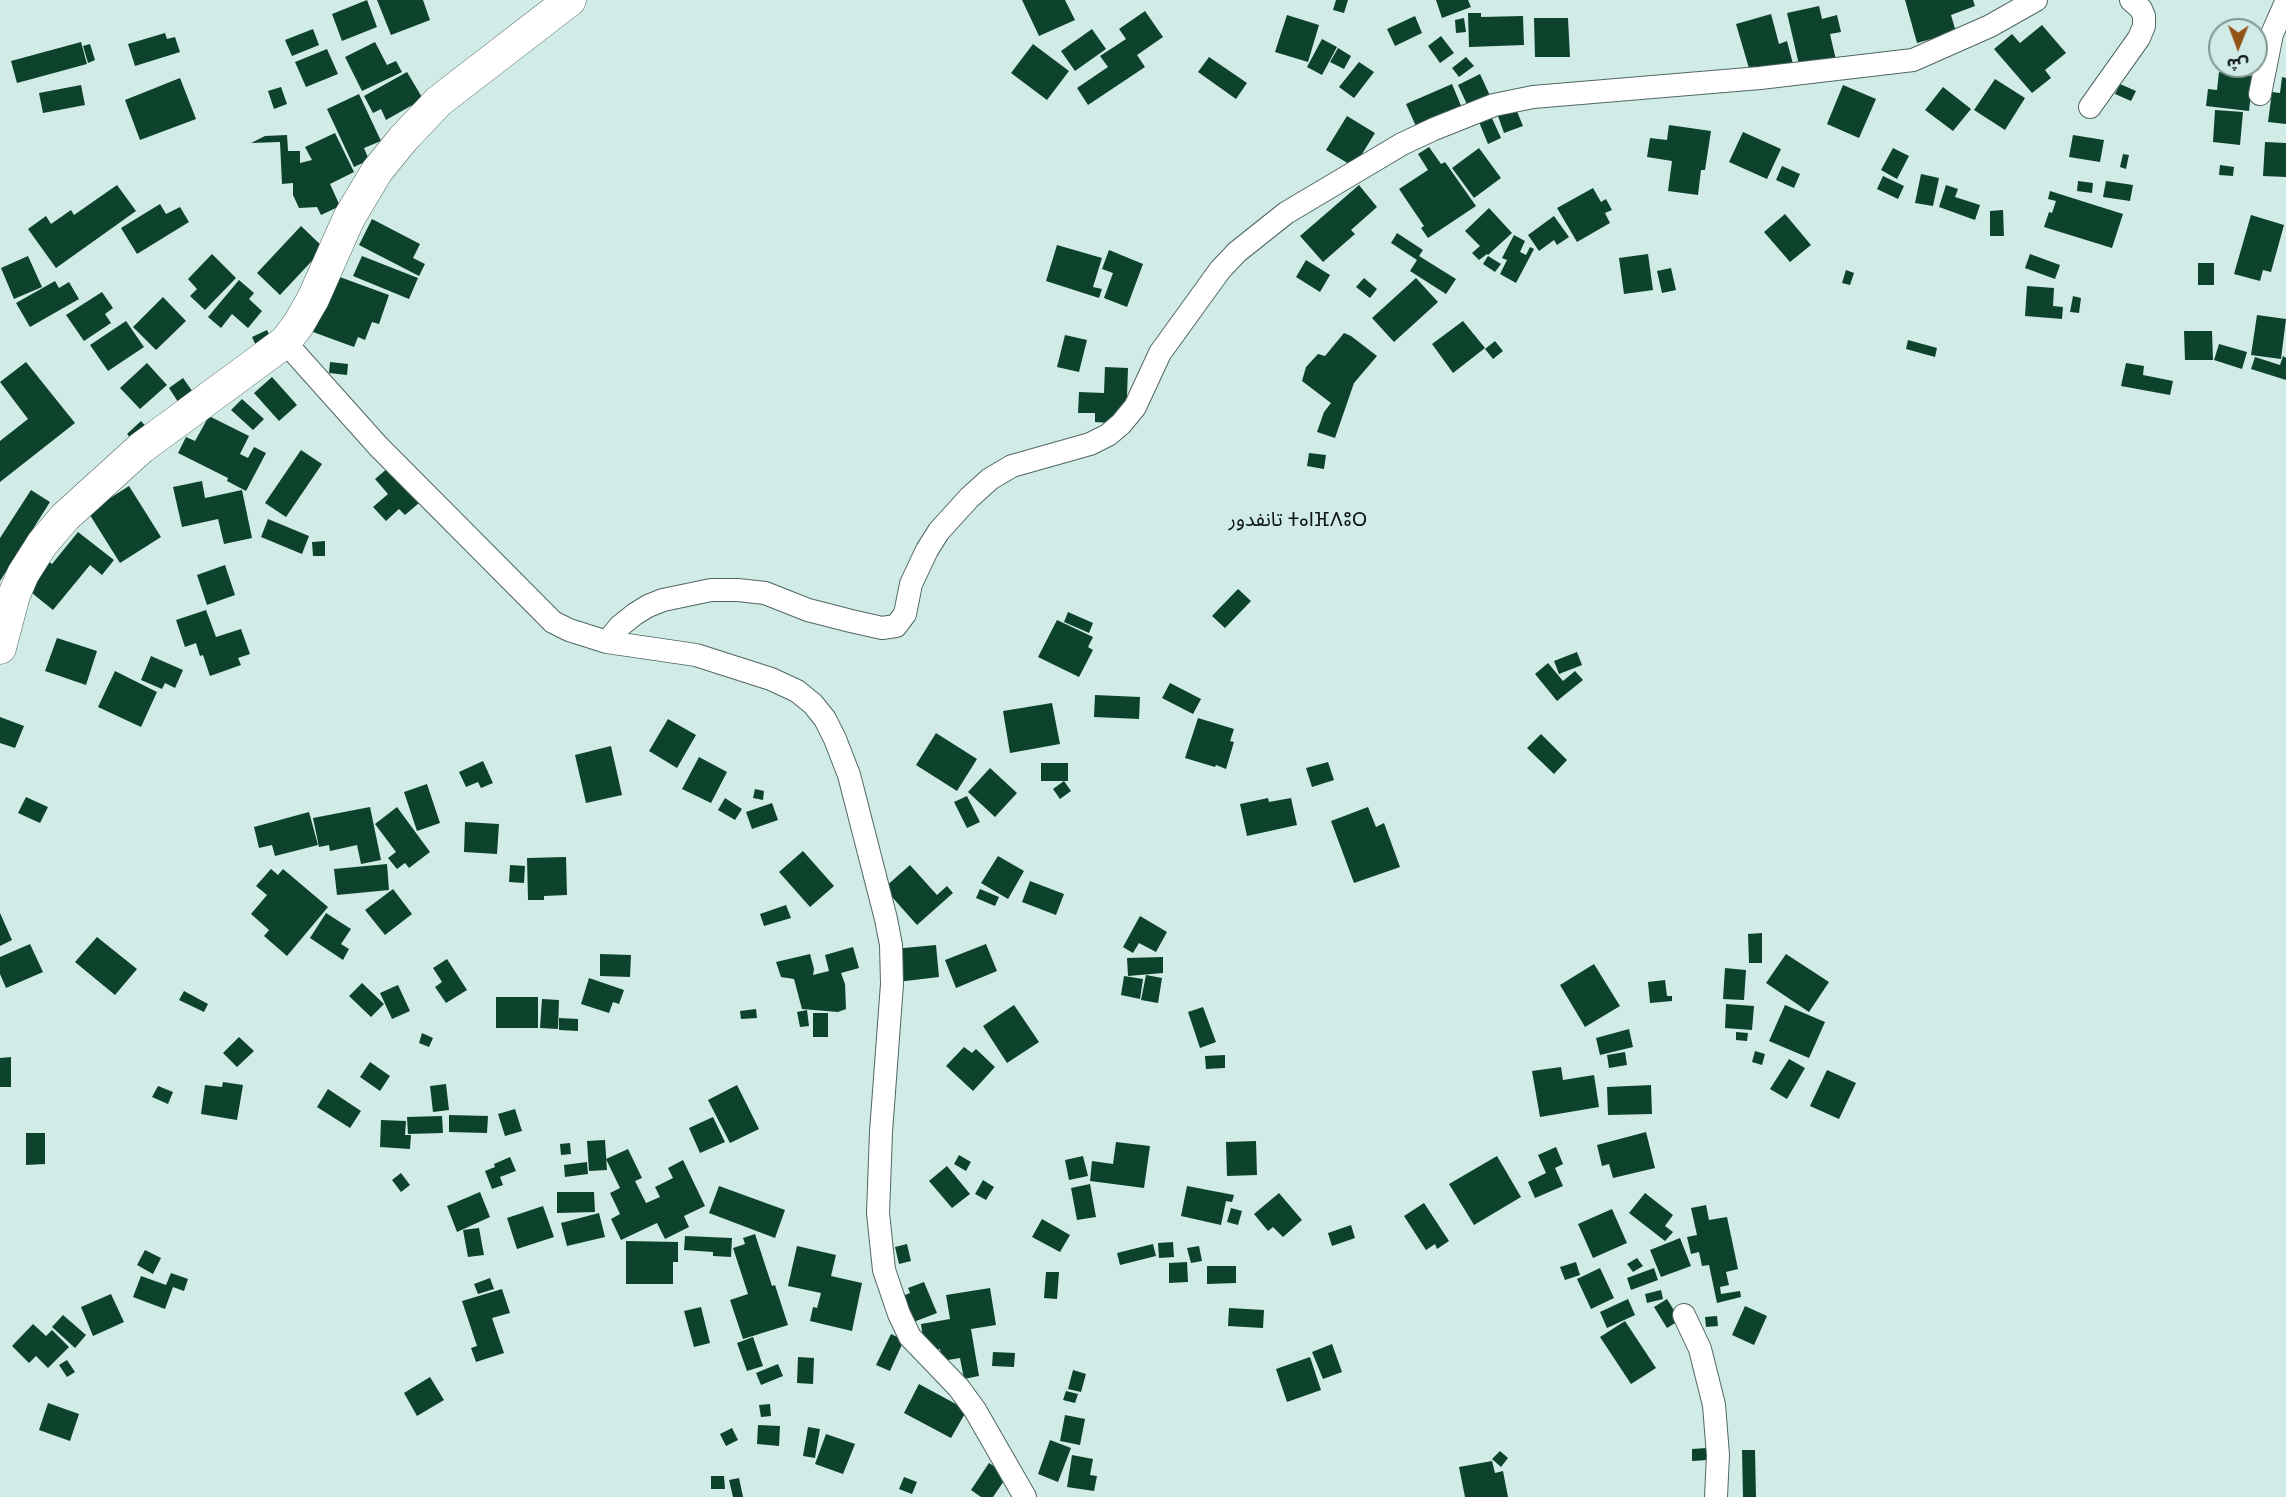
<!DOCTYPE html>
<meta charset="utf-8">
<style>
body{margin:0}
#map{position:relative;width:2286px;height:1497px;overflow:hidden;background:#d1ebe7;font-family:"DM Sans","Noto Sans Arabic",sans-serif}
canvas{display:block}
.north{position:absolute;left:2208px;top:18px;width:60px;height:60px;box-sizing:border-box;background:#d1ebe7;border:2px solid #829592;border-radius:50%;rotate:181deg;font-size:16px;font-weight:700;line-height:24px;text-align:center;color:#0c1513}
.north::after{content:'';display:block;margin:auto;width:21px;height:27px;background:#915416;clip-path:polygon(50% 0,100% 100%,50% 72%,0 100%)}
</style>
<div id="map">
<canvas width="2286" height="1497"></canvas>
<div class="north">ش</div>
</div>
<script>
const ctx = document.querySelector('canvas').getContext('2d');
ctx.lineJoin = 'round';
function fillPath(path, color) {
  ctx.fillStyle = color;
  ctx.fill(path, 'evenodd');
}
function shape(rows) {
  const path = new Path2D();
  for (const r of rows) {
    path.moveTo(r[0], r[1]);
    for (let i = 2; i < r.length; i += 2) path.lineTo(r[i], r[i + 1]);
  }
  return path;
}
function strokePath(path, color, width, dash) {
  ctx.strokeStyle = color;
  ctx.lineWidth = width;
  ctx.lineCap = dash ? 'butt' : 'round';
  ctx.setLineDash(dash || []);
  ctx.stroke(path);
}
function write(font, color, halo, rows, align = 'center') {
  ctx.font = font + ' "DM Sans","Noto Sans Arabic","Noto Sans Tifinagh",sans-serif';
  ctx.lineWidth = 6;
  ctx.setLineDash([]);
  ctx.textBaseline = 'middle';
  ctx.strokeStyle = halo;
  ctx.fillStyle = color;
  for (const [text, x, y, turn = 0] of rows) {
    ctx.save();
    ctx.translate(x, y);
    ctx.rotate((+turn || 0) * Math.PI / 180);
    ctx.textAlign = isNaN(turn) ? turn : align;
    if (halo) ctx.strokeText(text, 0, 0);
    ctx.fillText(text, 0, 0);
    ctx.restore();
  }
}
fillPath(shape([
 [367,0,377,27,342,41,332,14],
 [377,0,423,0,430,20,391,35],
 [1022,0,1065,0,1075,20,1039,36],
 [1336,0,1348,0,1344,13,1333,10],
 [1436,0,1468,0,1471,7,1442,18],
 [1905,0,1973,0,1975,6,1951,15,1956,32,1917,43],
 [1819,6,1822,19,1837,15,1841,32,1830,34,1836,60,1800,69,1787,13],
 [1145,11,1163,37,1137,55,1145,67,1088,105,1077,88,1108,67,1100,56,1126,39,1119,29],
 [1468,13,1481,13,1481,17,1523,16,1524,45,1469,47],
 [1771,14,1779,44,1787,41,1793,64,1751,75,1736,24],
 [1287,15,1319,25,1308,62,1275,52],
 [1415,16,1422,33,1395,46,1387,29],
 [1464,18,1466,32,1456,33,1455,20],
 [1534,18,1568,18,1570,57,1535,57],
 [2042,25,2066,53,2045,70,2051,78,2032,93,1994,49,2012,34,2020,43],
 [313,29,319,45,292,56,285,40],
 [1092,29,1106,49,1075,71,1061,51],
 [165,33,167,39,175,37,180,52,135,66,128,44],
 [1441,36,1454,53,1440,63,1428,46],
 [1322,39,1337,47,1322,75,1307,67],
 [81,42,87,64,17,83,11,61],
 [375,42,387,65,396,61,402,72,362,91,345,57],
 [90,44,95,60,88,63,83,46],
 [1033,44,1069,71,1047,100,1011,73],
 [1338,48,1351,56,1344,69,1330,62],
 [327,49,338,74,306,87,295,62],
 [1209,57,1247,83,1236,99,1198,72],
 [1466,57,1474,66,1459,77,1452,68],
 [1359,62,1374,72,1354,98,1339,87],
 [407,72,423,99,386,120,381,109,373,113,364,96],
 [2219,72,2253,76,2249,111,2206,106,2208,89,2217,90],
 [1480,74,1492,100,1470,111,1458,85],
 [2282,77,2286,78,2286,124,2268,122,2272,92,2280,93],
 [180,78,196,119,140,140,125,100],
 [1995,79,2025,98,2005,130,1974,110],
 [1452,84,1464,113,1419,133,1406,104],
 [2120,84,2136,91,2131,101,2115,94],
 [81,85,85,105,43,113,39,93],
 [1843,85,1876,99,1859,138,1827,124],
 [281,87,287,104,274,109,268,91],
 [1943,87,1971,109,1953,131,1925,110],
 [359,94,381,141,364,148,369,160,354,167,327,109],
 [1516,109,1523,126,1504,133,1498,116],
 [2215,110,2243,112,2240,145,2213,142],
 [1347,116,1375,133,1354,167,1326,150],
 [1491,116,1501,138,1488,144,1479,122],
 [1669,125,1711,131,1705,170,1701,170,1698,195,1668,191,1672,161,1647,157,1650,138,1667,140],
 [1743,132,1781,149,1767,179,1729,162],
 [335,133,354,172,330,184,340,206,321,215,317,207,299,208,293,195,293,183,282,184,280,142,251,143,265,136,287,135,288,151,300,151,300,163,312,160,305,147],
 [2073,135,2104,140,2100,162,2069,157],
 [2265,142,2286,143,2286,177,2263,176],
 [1429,147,1441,164,1445,162,1476,206,1428,238,1421,228,1424,226,1399,189,1428,170,1418,154],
 [1479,148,1501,178,1474,198,1452,168],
 [1893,148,1909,156,1897,179,1881,170],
 [2123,154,2129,155,2126,169,2120,167],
 [2220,165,2234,167,2233,176,2219,175],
 [1782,166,1800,174,1794,188,1776,180],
 [1921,174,1939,178,1933,206,1915,203],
 [1883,176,1904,186,1898,199,1877,189],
 [2078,181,2093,183,2092,193,2077,191],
 [2106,181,2133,185,2130,201,2103,197],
 [117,185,136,211,56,268,28,229,46,216,51,224,71,210,74,215],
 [1359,185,1377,207,1351,230,1355,234,1323,262,1300,236],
 [1946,185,1958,189,1955,197,1980,205,1975,220,1939,207],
 [1593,188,1601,202,1606,199,1612,210,1605,213,1610,223,1577,242,1557,208],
 [2050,191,2123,214,2112,248,2044,227,2049,212,2052,213,2056,201,2048,199],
 [160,204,166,214,180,207,189,222,137,254,121,228],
 [1489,208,1512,233,1488,255,1487,254,1479,260,1472,253,1480,246,1465,231],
 [2003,210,2004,236,1990,236,1990,211],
 [1785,214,1811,245,1790,262,1764,232],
 [2251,215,2284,225,2271,272,2263,270,2260,281,2234,274],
 [1554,216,1569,237,1557,245,1554,240,1539,251,1528,235],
 [372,219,420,244,413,258,425,264,419,276,359,245],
 [301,226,324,248,280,295,257,273],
 [1397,233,1423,250,1419,256,1456,279,1446,294,1410,271,1417,260,1391,243],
 [1514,235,1525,241,1520,252,1526,255,1530,247,1534,249,1516,283,1500,274,1507,260,1502,258],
 [1057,245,1102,258,1093,287,1102,289,1099,298,1046,281],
 [1109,250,1143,264,1127,307,1104,298,1113,273,1102,269],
 [212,254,236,278,205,310,190,296,197,289,188,279],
 [1648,254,1653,290,1624,294,1619,258],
 [2030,254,2060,265,2055,279,2025,268],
 [28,256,42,287,14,299,1,268],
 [362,256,418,278,409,299,353,276],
 [1488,256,1501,264,1495,272,1483,264],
 [1306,260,1330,275,1320,292,1296,277],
 [2198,263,2214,263,2214,285,2198,285],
 [1671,268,1676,290,1662,293,1657,271],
 [1846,270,1854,273,1850,285,1842,283],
 [337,276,389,295,379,324,372,322,365,340,358,337,354,347,313,332,324,300],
 [1364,278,1377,289,1370,298,1356,287],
 [1416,278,1438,302,1394,342,1372,318],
 [239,280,254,293,249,299,262,311,248,328,232,314,221,328,208,317],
 [55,281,59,288,69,282,79,299,30,327,16,303],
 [2027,286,2054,288,2053,306,2063,307,2062,319,2025,316],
 [102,292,113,308,105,314,111,323,84,341,66,315],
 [2073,296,2081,298,2079,313,2070,312],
 [163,297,186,321,156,350,133,327],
 [2257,315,2286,319,2281,359,2251,355],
 [126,321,144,347,108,371,90,345],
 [1463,321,1485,348,1453,373,1432,344],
 [267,330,272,341,257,348,252,337],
 [2184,331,2212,331,2213,360,2185,360],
 [1344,333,1351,336,1377,356,1354,383,1335,438,1317,432,1324,412,1331,403,1302,381,1306,367,1318,354,1325,356],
 [1065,335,1087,340,1079,372,1057,367],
 [1908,340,1937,348,1935,357,1906,349],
 [1495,341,1503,351,1493,359,1485,349],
 [2219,344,2247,352,2242,369,2214,360],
 [2283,356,2286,358,2286,380,2251,369,2255,357,2280,365],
 [26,362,75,423,0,482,0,441,28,419,0,382],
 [330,362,348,364,347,375,329,373],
 [147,363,167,385,140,409,120,388],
 [2126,363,2144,366,2143,375,2173,381,2170,395,2121,386],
 [1105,367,1128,368,1126,424,1095,422,1095,413,1078,413,1079,392,1104,393],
 [272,377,297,405,279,421,254,393],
 [183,378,195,395,180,405,169,388],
 [242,399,264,419,253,430,231,410],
 [209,416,249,436,240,454,248,458,254,447,266,453,246,491,227,481,228,478,178,453,186,437,195,441],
 [141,421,150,431,136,444,127,434],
 [301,450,322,464,286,517,265,503],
 [1309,453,1326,455,1324,469,1307,466],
 [388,468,419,503,405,515,399,509,386,521,373,507,388,494,375,479],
 [202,481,205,498,242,490,252,538,224,544,218,519,182,527,173,487],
 [129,486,161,537,120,563,88,512],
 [31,490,50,502,0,581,0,538],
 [268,519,309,536,302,554,261,537],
 [78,532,114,560,102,575,90,565,53,610,22,585,44,558,52,564],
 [325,541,325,556,313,556,312,542],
 [225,565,235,595,207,605,197,575],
 [1238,589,1251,601,1225,628,1212,616],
 [206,610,216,637,241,629,250,654,238,658,241,665,210,676,203,655,200,656,196,643,185,647,176,620],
 [1068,612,1093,623,1089,633,1064,622],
 [1057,620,1093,637,1088,647,1093,650,1079,677,1038,657],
 [57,638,97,651,86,685,45,671],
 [1577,652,1582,665,1559,674,1554,661],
 [151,656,183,670,175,688,165,683,162,689,141,680],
 [1548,663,1563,681,1575,671,1583,680,1557,701,1535,674],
 [115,671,157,692,141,727,98,707],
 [1170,683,1201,699,1193,714,1162,698],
 [1095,695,1140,697,1139,719,1094,717],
 [1052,703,1060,744,1010,753,1003,711],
 [0,717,24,726,15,748,0,743],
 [1198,718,1234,729,1230,741,1234,742,1226,769,1216,765,1215,767,1185,758],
 [668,719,696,735,677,768,649,751],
 [936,733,977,759,957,791,916,765],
 [1541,734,1567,760,1554,774,1527,748],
 [611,746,622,795,586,803,575,755],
 [699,757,727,772,711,803,682,789],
 [483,761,493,783,481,788,478,782,466,787,459,772],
 [1328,762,1334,780,1312,787,1306,768],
 [1041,763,1068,763,1068,781,1041,781],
 [990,768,1017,793,995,817,968,792],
 [1064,781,1071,791,1060,799,1053,789],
 [427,784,440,823,417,831,404,792],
 [755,789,764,791,763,800,753,798],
 [967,796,980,822,967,828,954,802],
 [26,797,48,807,40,823,18,813],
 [725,798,742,809,735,820,718,810],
 [1268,798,1269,802,1291,798,1297,825,1247,836,1240,804],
 [772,803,778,820,752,829,746,812],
 [370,807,381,860,361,864,357,845,330,851,329,845,319,847,313,818],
 [397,807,430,852,409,868,405,863,397,869,388,858,396,852,375,824],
 [1368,807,1376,827,1384,823,1400,867,1354,883,1331,821],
 [309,812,318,845,275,856,272,845,259,848,254,827],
 [465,822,499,824,497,854,464,852],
 [803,851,834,886,810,907,779,872],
 [998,856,1024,871,1008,899,981,883],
 [566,857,567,895,544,896,544,900,528,900,527,858],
 [387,864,389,890,337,895,334,869],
 [510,865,525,866,524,883,509,882],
 [910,865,937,895,947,886,953,893,917,925,884,888],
 [271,869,278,875,283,869,328,907,287,956,264,936,269,930,251,914,267,895,256,886],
 [1030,881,1064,894,1056,915,1022,902],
 [393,889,412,914,385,935,365,910],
 [980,889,999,897,995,906,976,898],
 [786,905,791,918,764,926,760,914],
 [0,913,12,940,0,946],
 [326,913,351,929,341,944,349,949,343,960,310,938],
 [1140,916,1167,932,1156,952,1139,943,1133,953,1123,947],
 [1762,933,1762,963,1749,963,1748,934],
 [97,937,137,969,115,995,75,962],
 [30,944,43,972,6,988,0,974,0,957],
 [986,944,997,971,956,988,945,960],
 [936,945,939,977,897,982,893,949],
 [853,947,859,968,841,973,845,984,846,1009,838,1012,802,1009,794,979,781,977,776,962,810,954,814,969,813,975,829,971,825,955],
 [600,954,631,955,630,977,600,976],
 [1786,954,1829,982,1809,1012,1766,983],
 [1163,957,1163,973,1128,976,1127,958],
 [447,959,467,990,446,1003,435,987,442,982,433,968],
 [1594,964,1620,1006,1585,1027,1560,985],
 [1725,968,1746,970,1744,1000,1723,999],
 [1146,975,1162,978,1158,1003,1141,1000],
 [1124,976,1143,979,1140,999,1121,995],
 [589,978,624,990,619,1004,613,1002,609,1013,581,1004],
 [1665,980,1667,996,1672,996,1672,1001,1650,1003,1648,982],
 [362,983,384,1004,371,1017,349,996],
 [398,985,410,1011,392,1019,380,993],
 [184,991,208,1004,204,1012,179,1000],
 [496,997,538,997,538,1028,496,1028],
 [542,999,559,1000,558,1029,540,1028],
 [1726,1004,1754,1006,1752,1030,1725,1028],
 [1014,1005,1039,1042,1007,1063,983,1026],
 [1785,1005,1825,1022,1809,1058,1769,1041],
 [1203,1007,1216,1042,1200,1048,1188,1012],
 [756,1009,757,1018,741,1019,740,1011],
 [807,1010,809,1026,800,1027,797,1012],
 [813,1013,828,1013,828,1037,813,1037],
 [559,1018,578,1019,578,1031,559,1030],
 [1629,1029,1633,1047,1600,1055,1596,1038],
 [1736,1032,1748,1033,1747,1041,1736,1040],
 [422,1033,433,1038,429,1047,419,1043],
 [239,1037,254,1051,237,1067,223,1053],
 [964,1047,972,1053,976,1049,995,1067,973,1091,946,1066],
 [1755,1051,1765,1054,1762,1065,1752,1062],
 [1625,1052,1627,1065,1609,1068,1607,1055],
 [1225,1055,1225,1068,1206,1069,1205,1056],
 [11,1057,11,1087,0,1087,0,1058],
 [1789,1059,1805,1068,1787,1099,1770,1089],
 [370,1062,390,1076,380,1091,360,1077],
 [1561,1067,1563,1080,1594,1075,1599,1107,1540,1117,1532,1071],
 [1827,1070,1856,1083,1839,1119,1810,1106],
 [223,1082,243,1085,237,1120,201,1114,205,1085,222,1087],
 [446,1084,449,1110,433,1112,430,1086],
 [737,1085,759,1129,730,1143,708,1100],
 [1651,1085,1652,1114,1608,1115,1607,1087],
 [158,1086,173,1092,168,1104,152,1097],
 [328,1089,361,1111,350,1128,317,1107],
 [515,1109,522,1131,505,1136,498,1114],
 [449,1115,488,1116,487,1133,449,1132],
 [442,1116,443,1133,408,1134,407,1117],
 [713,1117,725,1142,700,1153,689,1128],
 [381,1120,406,1121,405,1135,411,1135,410,1149,380,1147],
 [1646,1132,1655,1168,1613,1178,1609,1164,1602,1166,1597,1145],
 [26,1133,45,1133,45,1164,26,1165],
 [605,1140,607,1170,589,1171,587,1141],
 [1256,1141,1257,1175,1227,1176,1226,1142],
 [1116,1142,1150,1146,1144,1188,1090,1181,1092,1161,1113,1164],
 [570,1143,571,1154,561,1155,560,1144],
 [1556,1147,1563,1164,1555,1168,1563,1186,1535,1198,1528,1182,1546,1173,1538,1155],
 [628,1149,642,1178,635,1181,646,1203,660,1197,655,1187,673,1178,668,1168,683,1160,705,1206,684,1216,689,1227,665,1239,657,1223,621,1240,611,1219,620,1214,610,1193,620,1188,606,1159],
 [959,1155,971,1162,966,1171,954,1164],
 [1083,1156,1088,1176,1069,1180,1065,1160],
 [1497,1156,1521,1197,1474,1225,1449,1184],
 [510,1157,516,1171,500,1177,503,1185,492,1189,485,1171,495,1167,494,1164],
 [587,1162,588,1174,565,1177,564,1165],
 [947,1166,970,1194,952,1208,929,1181],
 [401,1173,410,1185,401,1192,392,1180],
 [983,1180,994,1187,986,1200,975,1194],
 [1090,1184,1096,1217,1077,1220,1071,1188],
 [719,1186,785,1210,775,1238,709,1213],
 [1187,1186,1234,1195,1232,1202,1226,1201,1221,1225,1181,1216],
 [480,1192,490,1217,457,1232,447,1206],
 [557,1192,594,1192,595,1212,557,1213],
 [1279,1193,1302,1220,1283,1237,1273,1227,1268,1231,1254,1214],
 [1645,1193,1673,1215,1665,1226,1673,1232,1665,1241,1629,1213],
 [1424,1203,1449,1241,1437,1249,1435,1244,1426,1250,1404,1216],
 [1706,1205,1709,1220,1727,1217,1738,1269,1726,1272,1729,1285,1720,1287,1721,1294,1740,1291,1741,1297,1717,1303,1709,1265,1702,1266,1699,1252,1691,1254,1687,1237,1697,1235,1691,1208],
 [543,1206,554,1237,517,1249,507,1218],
 [1231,1208,1242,1211,1238,1225,1227,1222],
 [1612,1209,1627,1243,1593,1258,1578,1224],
 [599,1213,605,1237,567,1246,561,1223],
 [1042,1219,1070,1235,1060,1252,1032,1237],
 [1351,1225,1355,1238,1332,1246,1328,1233],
 [479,1228,484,1255,468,1257,463,1230],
 [755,1234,772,1286,775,1285,788,1325,743,1339,730,1300,748,1294,733,1248,745,1244,743,1238],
 [685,1236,732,1238,731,1257,713,1256,713,1252,684,1250],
 [1680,1238,1691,1266,1661,1277,1650,1250],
 [626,1241,678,1242,678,1262,673,1262,673,1284,626,1284],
 [1173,1242,1174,1257,1159,1258,1158,1243],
 [907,1244,911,1261,899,1264,895,1247],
 [1153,1244,1156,1256,1120,1265,1117,1253],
 [797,1246,836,1255,831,1276,862,1283,852,1331,810,1321,813,1307,817,1308,821,1293,788,1286],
 [1199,1246,1202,1261,1191,1263,1187,1248],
 [145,1250,161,1258,153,1274,137,1265],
 [1637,1258,1643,1266,1633,1272,1627,1264],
 [1187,1262,1188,1282,1169,1283,1169,1263],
 [1576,1262,1580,1275,1565,1280,1560,1267],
 [1207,1266,1236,1266,1236,1283,1207,1284],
 [1600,1268,1614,1298,1591,1309,1577,1279],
 [1654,1268,1658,1280,1631,1290,1627,1278],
 [1046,1272,1059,1272,1057,1299,1044,1298],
 [171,1273,188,1279,184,1291,173,1287,165,1309,133,1297,141,1276,166,1285],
 [490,1278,494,1289,478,1294,474,1284],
 [924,1282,937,1313,911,1323,900,1297,910,1293,908,1288],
 [990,1288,996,1325,971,1329,979,1376,964,1379,960,1358,942,1361,940,1349,925,1352,921,1324,950,1319,946,1295],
 [502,1289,510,1313,492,1318,504,1353,476,1362,471,1348,477,1346,462,1301],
 [1661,1290,1663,1299,1647,1303,1645,1294],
 [111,1294,124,1322,93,1336,81,1307],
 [1628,1299,1635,1315,1607,1328,1600,1312],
 [1667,1299,1680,1320,1667,1328,1654,1307],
 [1745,1306,1767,1316,1754,1345,1732,1335],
 [701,1307,710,1343,694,1347,684,1311],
 [1229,1308,1264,1310,1263,1328,1228,1326],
 [63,1315,86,1335,75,1348,52,1327],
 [1717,1316,1718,1326,1706,1327,1705,1317],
 [1625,1321,1656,1368,1631,1384,1600,1337],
 [33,1324,46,1336,52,1330,69,1347,48,1368,36,1356,29,1363,12,1346],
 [891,1334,904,1340,890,1371,876,1365],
 [753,1337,763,1366,747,1371,737,1343],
 [1332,1344,1342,1372,1323,1379,1312,1352],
 [993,1352,1015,1353,1014,1367,992,1366],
 [798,1357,814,1358,813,1384,797,1383],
 [1310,1357,1321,1390,1287,1402,1276,1369],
 [67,1360,75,1372,67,1377,59,1365],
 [778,1364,783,1376,761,1385,756,1373],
 [1073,1370,1086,1374,1081,1392,1068,1389],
 [430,1377,444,1400,417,1416,404,1393],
 [919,1384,967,1410,951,1438,904,1413],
 [1066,1391,1078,1394,1075,1403,1063,1400],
 [48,1403,79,1414,70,1441,39,1430],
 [770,1404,771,1416,761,1417,759,1405],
 [1065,1415,1085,1419,1080,1445,1060,1441],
 [758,1425,780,1426,779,1446,757,1444],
 [808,1427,820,1429,815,1458,803,1456],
 [732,1428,738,1440,726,1446,720,1434],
 [826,1434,855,1444,843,1474,815,1464],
 [1050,1440,1071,1448,1058,1482,1038,1474],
 [1707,1448,1708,1460,1692,1461,1692,1449],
 [1742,1450,1755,1450,1756,1497,1743,1497],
 [1500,1451,1508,1458,1501,1467,1492,1459],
 [1072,1455,1093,1459,1090,1475,1097,1476,1094,1491,1067,1487],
 [1492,1461,1495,1473,1503,1471,1508,1497,1465,1497,1459,1467],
 [989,1463,1008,1475,993,1497,981,1497,971,1490],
 [711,1476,724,1476,725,1489,711,1489],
 [904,1477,917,1482,912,1494,899,1489],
 [739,1478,743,1497,733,1497,729,1480]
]), '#0d432c');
const street = shape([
 [2260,94,2272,34,2286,2],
 [2090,107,2139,38,2144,26,2144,16,2141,9,2131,0],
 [285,342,378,446,553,622,569,630,607,642,696,655,771,679,797,691,813,704,825,719,835,739,849,775,886,919,891,945,892,984,881,1132,878,1213,884,1270,899,1314,910,1337,959,1388,975,1410,1025,1497],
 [607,642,620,626,635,614,648,606,663,600,711,590,738,590,765,593,808,610,851,621,882,628,896,626,905,614,911,584,927,550,939,531,969,498,990,479,1012,466,1090,444,1108,435,1121,424,1135,407,1160,353,1220,270,1237,252,1286,213,1402,144,1434,129,1494,105,1533,97,1760,78,1913,60,1990,26,2036,0],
 [1684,1315,1700,1349,1714,1405,1718,1455,1716,1497]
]);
const secondary = shape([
 [0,648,14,595,23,574,42,544,65,517,141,448,285,342,298,325,313,299,349,218,377,171,403,139,439,101,570,0]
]);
strokePath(street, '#506764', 24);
strokePath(secondary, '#506764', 33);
strokePath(street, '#fff', 22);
strokePath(secondary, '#fff', 32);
write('20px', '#0c1513', '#d1ebe7', [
 ["تانفدور ⵜⴰⵏⴼⴷⵓⵔ",1298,521]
]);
</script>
